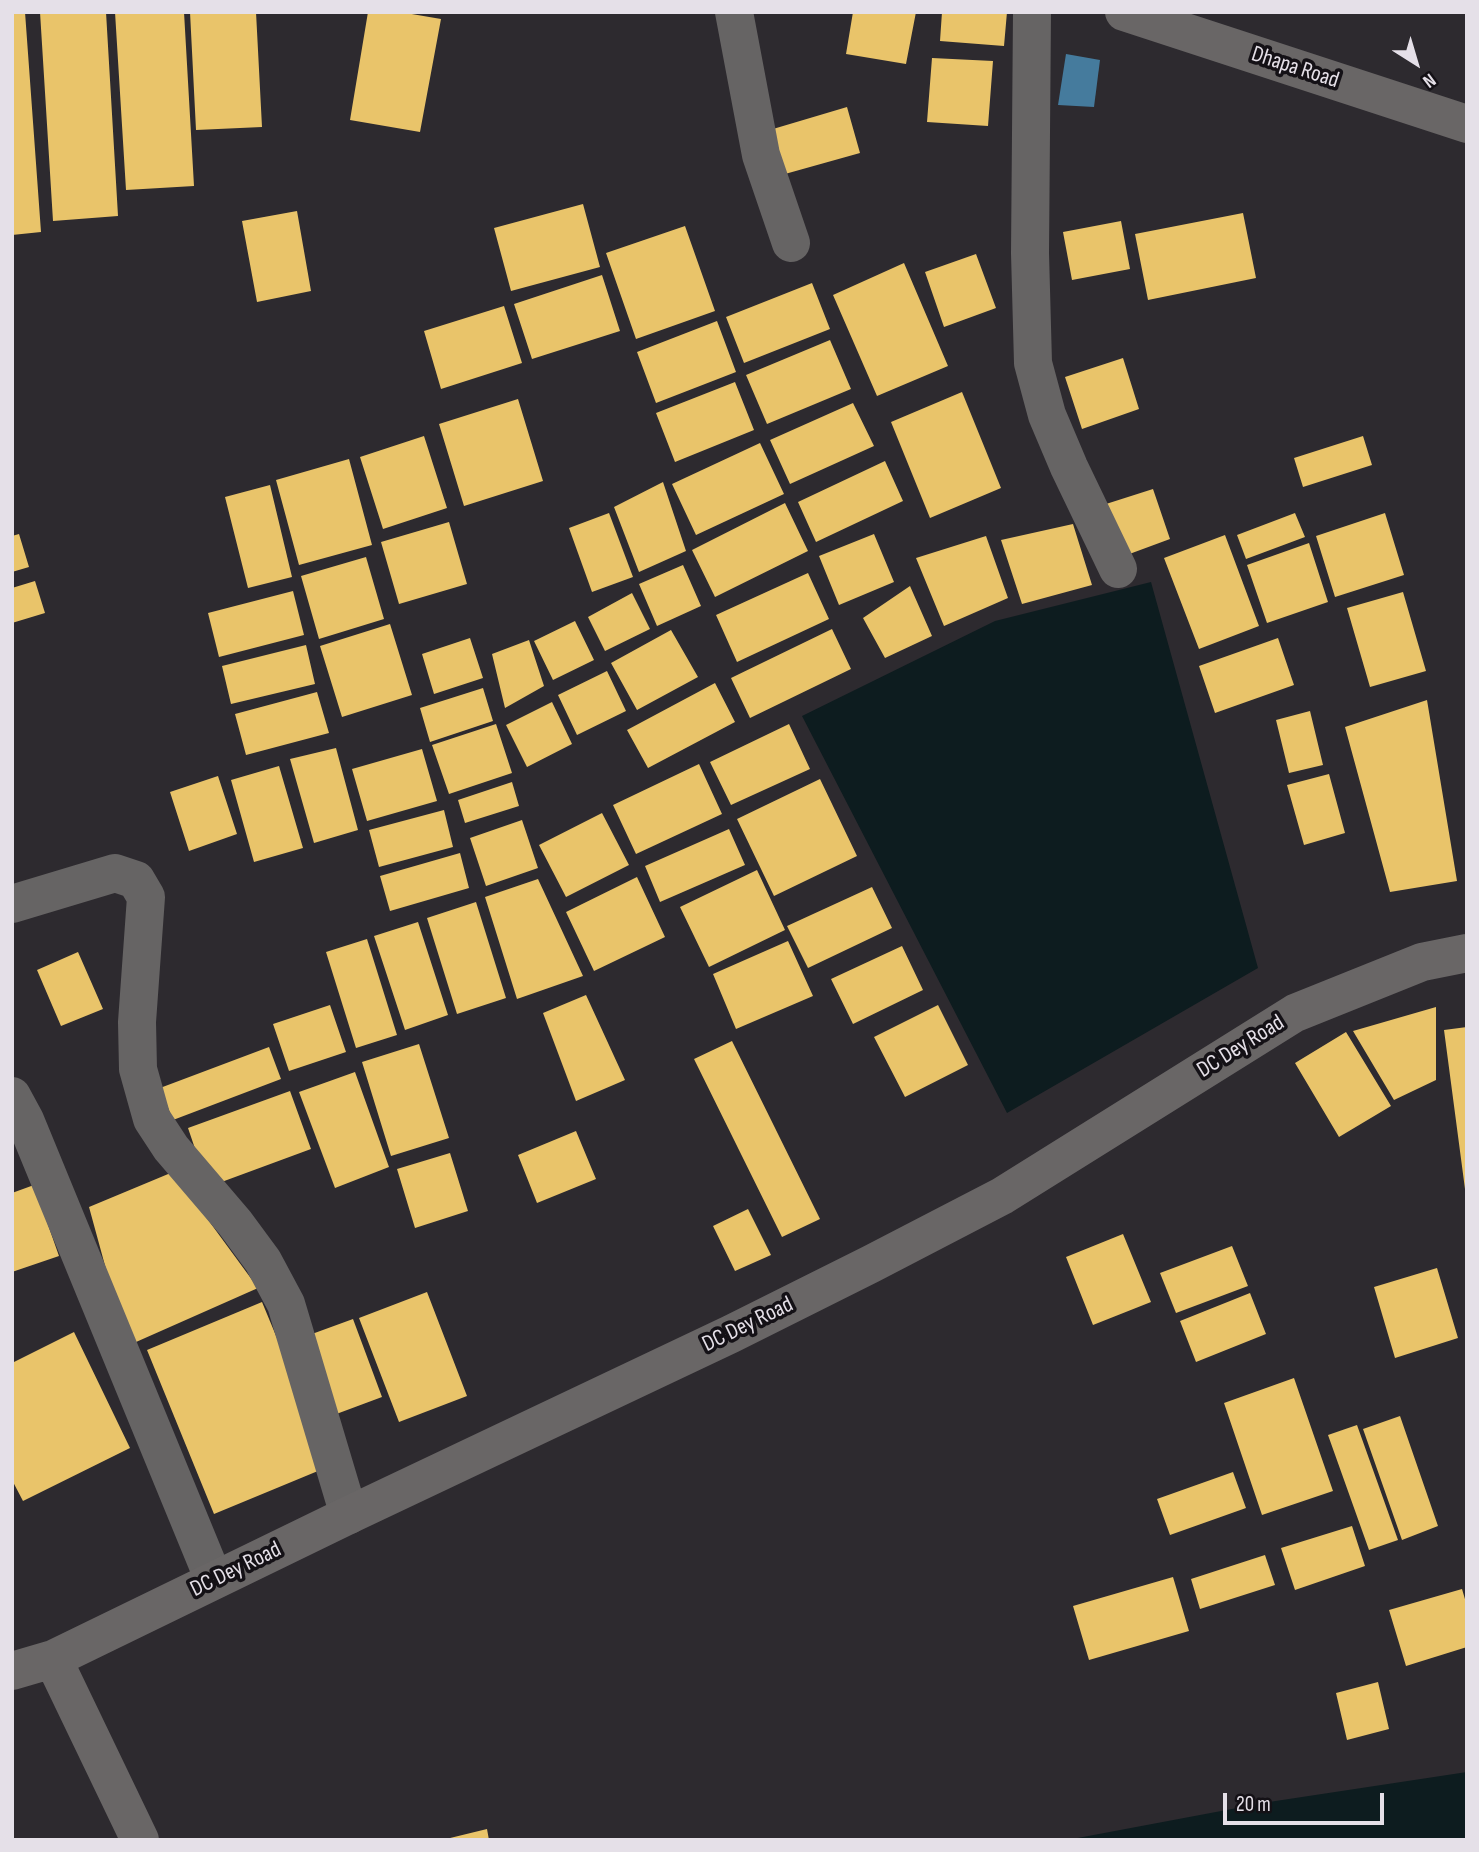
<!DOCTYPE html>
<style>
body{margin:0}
#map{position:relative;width:1479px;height:1852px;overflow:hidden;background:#2d2a2f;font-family:"Sofia Sans Condensed",sans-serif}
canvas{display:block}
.frame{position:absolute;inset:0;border:14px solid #e5e0e8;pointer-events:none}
.north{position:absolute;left:1381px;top:28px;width:70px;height:70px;-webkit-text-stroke:5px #141116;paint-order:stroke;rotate:143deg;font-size:19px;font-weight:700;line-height:28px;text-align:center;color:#e5e0e8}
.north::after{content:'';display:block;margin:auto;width:24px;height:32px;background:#e5e0e8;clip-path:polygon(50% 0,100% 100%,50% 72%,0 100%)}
.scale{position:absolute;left:1223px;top:1793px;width:161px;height:32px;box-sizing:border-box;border:4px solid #e5e0e8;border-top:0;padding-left:9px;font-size:21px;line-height:24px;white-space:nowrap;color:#e5e0e8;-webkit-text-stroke:5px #141116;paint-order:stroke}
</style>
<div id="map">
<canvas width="1479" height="1852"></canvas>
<div class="frame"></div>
<div class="north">N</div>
<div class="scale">20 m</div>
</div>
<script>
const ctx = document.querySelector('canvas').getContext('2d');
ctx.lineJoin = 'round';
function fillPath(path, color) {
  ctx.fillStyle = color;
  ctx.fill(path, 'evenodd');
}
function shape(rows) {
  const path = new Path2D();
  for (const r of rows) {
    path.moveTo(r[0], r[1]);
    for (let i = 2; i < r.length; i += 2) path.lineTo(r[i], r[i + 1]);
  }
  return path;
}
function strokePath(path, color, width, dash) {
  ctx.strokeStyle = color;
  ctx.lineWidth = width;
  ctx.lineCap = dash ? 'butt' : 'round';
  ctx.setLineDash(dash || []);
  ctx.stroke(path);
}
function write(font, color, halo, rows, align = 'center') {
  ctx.font = font + ' "Sofia Sans Condensed",sans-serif';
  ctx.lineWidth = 7;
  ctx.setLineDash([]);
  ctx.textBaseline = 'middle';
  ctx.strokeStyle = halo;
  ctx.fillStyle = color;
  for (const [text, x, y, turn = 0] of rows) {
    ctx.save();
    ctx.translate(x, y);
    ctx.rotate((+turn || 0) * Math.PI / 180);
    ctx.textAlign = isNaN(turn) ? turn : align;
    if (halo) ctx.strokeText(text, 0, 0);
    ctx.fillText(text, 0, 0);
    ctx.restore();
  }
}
fillPath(shape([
 [1151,582,1258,968,1007,1113,802,716,995,621],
 [1467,1772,1467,1840,1067,1840,1269,1802]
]), '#0d1c1f');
fillPath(shape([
 [12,12,25,12,41,232,12,235],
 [40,12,106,12,118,216,53,221],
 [115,12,184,12,194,186,126,190],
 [190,12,256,12,262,127,196,130],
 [368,12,400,12,441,19,420,132,350,120],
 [853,12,916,12,906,64,846,54],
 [942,12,1007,12,1004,46,940,41],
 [932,58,993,61,988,126,927,122],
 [847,107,860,153,785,174,773,129],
 [583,204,600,267,511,291,494,228],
 [297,211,311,291,257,302,242,221],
 [1243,213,1256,278,1148,300,1135,234],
 [1121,221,1130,269,1072,280,1063,232],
 [685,226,715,311,636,339,606,253],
 [976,254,996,308,944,327,925,272],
 [904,263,948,366,877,396,833,295],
 [602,275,620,331,532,359,514,304],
 [812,283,830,329,744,363,726,317],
 [504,306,522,363,441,389,424,331],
 [717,321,736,372,656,403,637,352],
 [830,340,851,389,767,424,746,375],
 [1123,358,1139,409,1082,429,1065,377],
 [735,382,754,430,675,462,656,413],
 [962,392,1001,488,930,518,891,422],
 [518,399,543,481,464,506,439,424],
 [853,403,874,446,790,484,770,440],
 [424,436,447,508,383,529,360,457],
 [1363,436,1372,465,1303,487,1294,458],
 [760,443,784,494,696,535,672,484],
 [349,459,372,545,299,565,276,480],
 [885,461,903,501,816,542,798,502],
 [663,482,686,551,639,572,614,507],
 [270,485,292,577,248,588,225,497],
 [1153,489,1170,539,1124,556,1106,504],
 [785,503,808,551,715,597,692,550],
 [609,513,633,577,592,592,569,528],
 [1295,513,1305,537,1246,559,1237,535],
 [1385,513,1404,575,1335,597,1316,536],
 [449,522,467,584,399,604,381,542],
 [1073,524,1092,585,1022,604,1001,540],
 [19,534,29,567,12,572,12,536],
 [874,534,894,582,839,605,819,556],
 [1225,535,1259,626,1199,649,1164,558],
 [986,536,1008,598,944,626,916,558],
 [1309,543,1328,602,1267,623,1247,565],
 [366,557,384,619,319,639,301,576],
 [683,565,701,606,657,626,639,584],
 [808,573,829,619,737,662,716,615],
 [35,581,45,613,12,623,12,588],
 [910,586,932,636,885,658,863,618],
 [293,591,304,635,219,657,208,613],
 [1403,592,1426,671,1370,687,1347,608],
 [632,593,650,629,605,651,588,617],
 [575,621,594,660,553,680,534,641],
 [390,624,412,695,342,717,320,646],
 [832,629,851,669,750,718,731,678],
 [671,630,698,677,637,710,611,663],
 [470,638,483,678,434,694,422,654],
 [1278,638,1294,685,1215,713,1199,666],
 [529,640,544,686,505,708,492,654],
 [306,645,315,684,231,704,222,666],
 [607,671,626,711,577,735,558,695],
 [715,683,735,722,648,768,627,730],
 [483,688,493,721,430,742,420,708],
 [317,692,329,733,246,755,235,714],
 [1427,700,1457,881,1390,892,1345,727],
 [552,702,572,744,527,767,506,725],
 [1310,711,1323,765,1289,773,1276,720],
 [496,724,512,773,449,794,432,745],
 [789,724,810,769,731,805,710,762],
 [336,748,358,830,314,843,290,759],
 [422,749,437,801,367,821,352,769],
 [699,764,722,814,636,854,613,805],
 [279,766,303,848,254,862,231,780],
 [1329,774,1345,833,1304,845,1287,785],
 [218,776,237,834,189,851,170,792],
 [820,779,857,856,774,896,737,819],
 [512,782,519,806,465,823,458,800],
 [444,810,453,847,379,867,369,830],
 [602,813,629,865,566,897,539,845],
 [522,820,538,868,486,886,470,838],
 [729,829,745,865,660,902,645,866],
 [460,853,469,888,390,911,380,876],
 [757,870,785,930,709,967,680,907],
 [637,877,665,937,594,971,566,912],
 [538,879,583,976,517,999,485,897],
 [872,887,892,928,808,968,787,926],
 [476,902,506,998,457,1014,427,918],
 [418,922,448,1015,405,1030,374,936],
 [367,939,397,1035,356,1048,326,952],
 [788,941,813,996,736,1029,713,974],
 [902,946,923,990,853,1024,831,979],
 [78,952,103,1009,61,1026,37,970],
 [586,995,625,1080,576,1101,543,1013],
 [330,1005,346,1052,289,1071,273,1024],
 [938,1005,968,1065,905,1097,874,1037],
 [1436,1007,1436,1080,1394,1100,1353,1031],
 [1467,1027,1467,1189,1465,1189,1444,1030],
 [1346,1032,1391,1106,1339,1137,1295,1063],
 [732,1041,820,1219,782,1237,694,1059],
 [419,1044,449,1138,391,1156,362,1062],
 [269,1047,281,1079,173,1120,160,1088],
 [355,1072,389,1167,335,1188,299,1092],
 [290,1091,311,1149,208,1187,188,1128],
 [576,1131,596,1179,537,1203,518,1155],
 [450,1153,468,1211,415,1228,397,1169],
 [173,1172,258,1288,127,1346,89,1207],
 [34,1185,59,1256,12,1272,12,1193],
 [748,1209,771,1255,735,1271,713,1226],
 [1123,1234,1151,1302,1093,1325,1066,1257],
 [1232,1246,1248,1286,1176,1313,1160,1273],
 [1437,1268,1458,1338,1395,1358,1374,1287],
 [427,1292,467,1396,399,1422,359,1318],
 [1250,1293,1266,1334,1196,1362,1180,1321],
 [262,1302,330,1466,214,1514,147,1350],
 [353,1319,382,1397,331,1416,301,1338],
 [74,1332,130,1448,23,1501,12,1480,12,1363],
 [1294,1378,1333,1491,1262,1515,1224,1403],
 [1400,1416,1438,1526,1402,1540,1363,1429],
 [1357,1425,1398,1540,1369,1550,1328,1435],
 [1233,1472,1246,1508,1170,1535,1157,1499],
 [1352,1526,1365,1566,1295,1590,1281,1548],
 [1265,1555,1275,1585,1200,1609,1191,1579],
 [1173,1577,1189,1631,1089,1660,1073,1606],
 [1462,1589,1467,1606,1467,1647,1406,1666,1389,1610],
 [1378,1682,1389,1729,1347,1740,1336,1693],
 [487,1829,489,1840,446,1840,446,1839]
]), '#e9c46a');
fillPath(shape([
 [1066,54,1100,60,1094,107,1058,105]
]), '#457b9d');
strokePath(shape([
 [734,12,761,155,791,243],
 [1032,12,1030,253,1033,363,1047,415,1069,467,1118,569],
 [12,904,115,873,136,880,146,897,137,1022,138,1069,152,1119,171,1148,235,1223,263,1261,286,1304,349,1515],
 [12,1096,25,1120,214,1580]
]), '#666464', 38);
strokePath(shape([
 [1124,12,1467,124],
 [53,1659,140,1840],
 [12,1671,53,1659,349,1515,731,1334,871,1264,1002,1196,1295,1013,1422,962,1467,953]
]), '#696666', 38);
write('23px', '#e5e0e8', '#141116', [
 ["Dhapa Road",1295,68,18],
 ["DC Dey Road",1241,1047,-32],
 ["DC Dey Road",748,1325,-26],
 ["DC Dey Road",236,1570,-26]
]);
</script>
